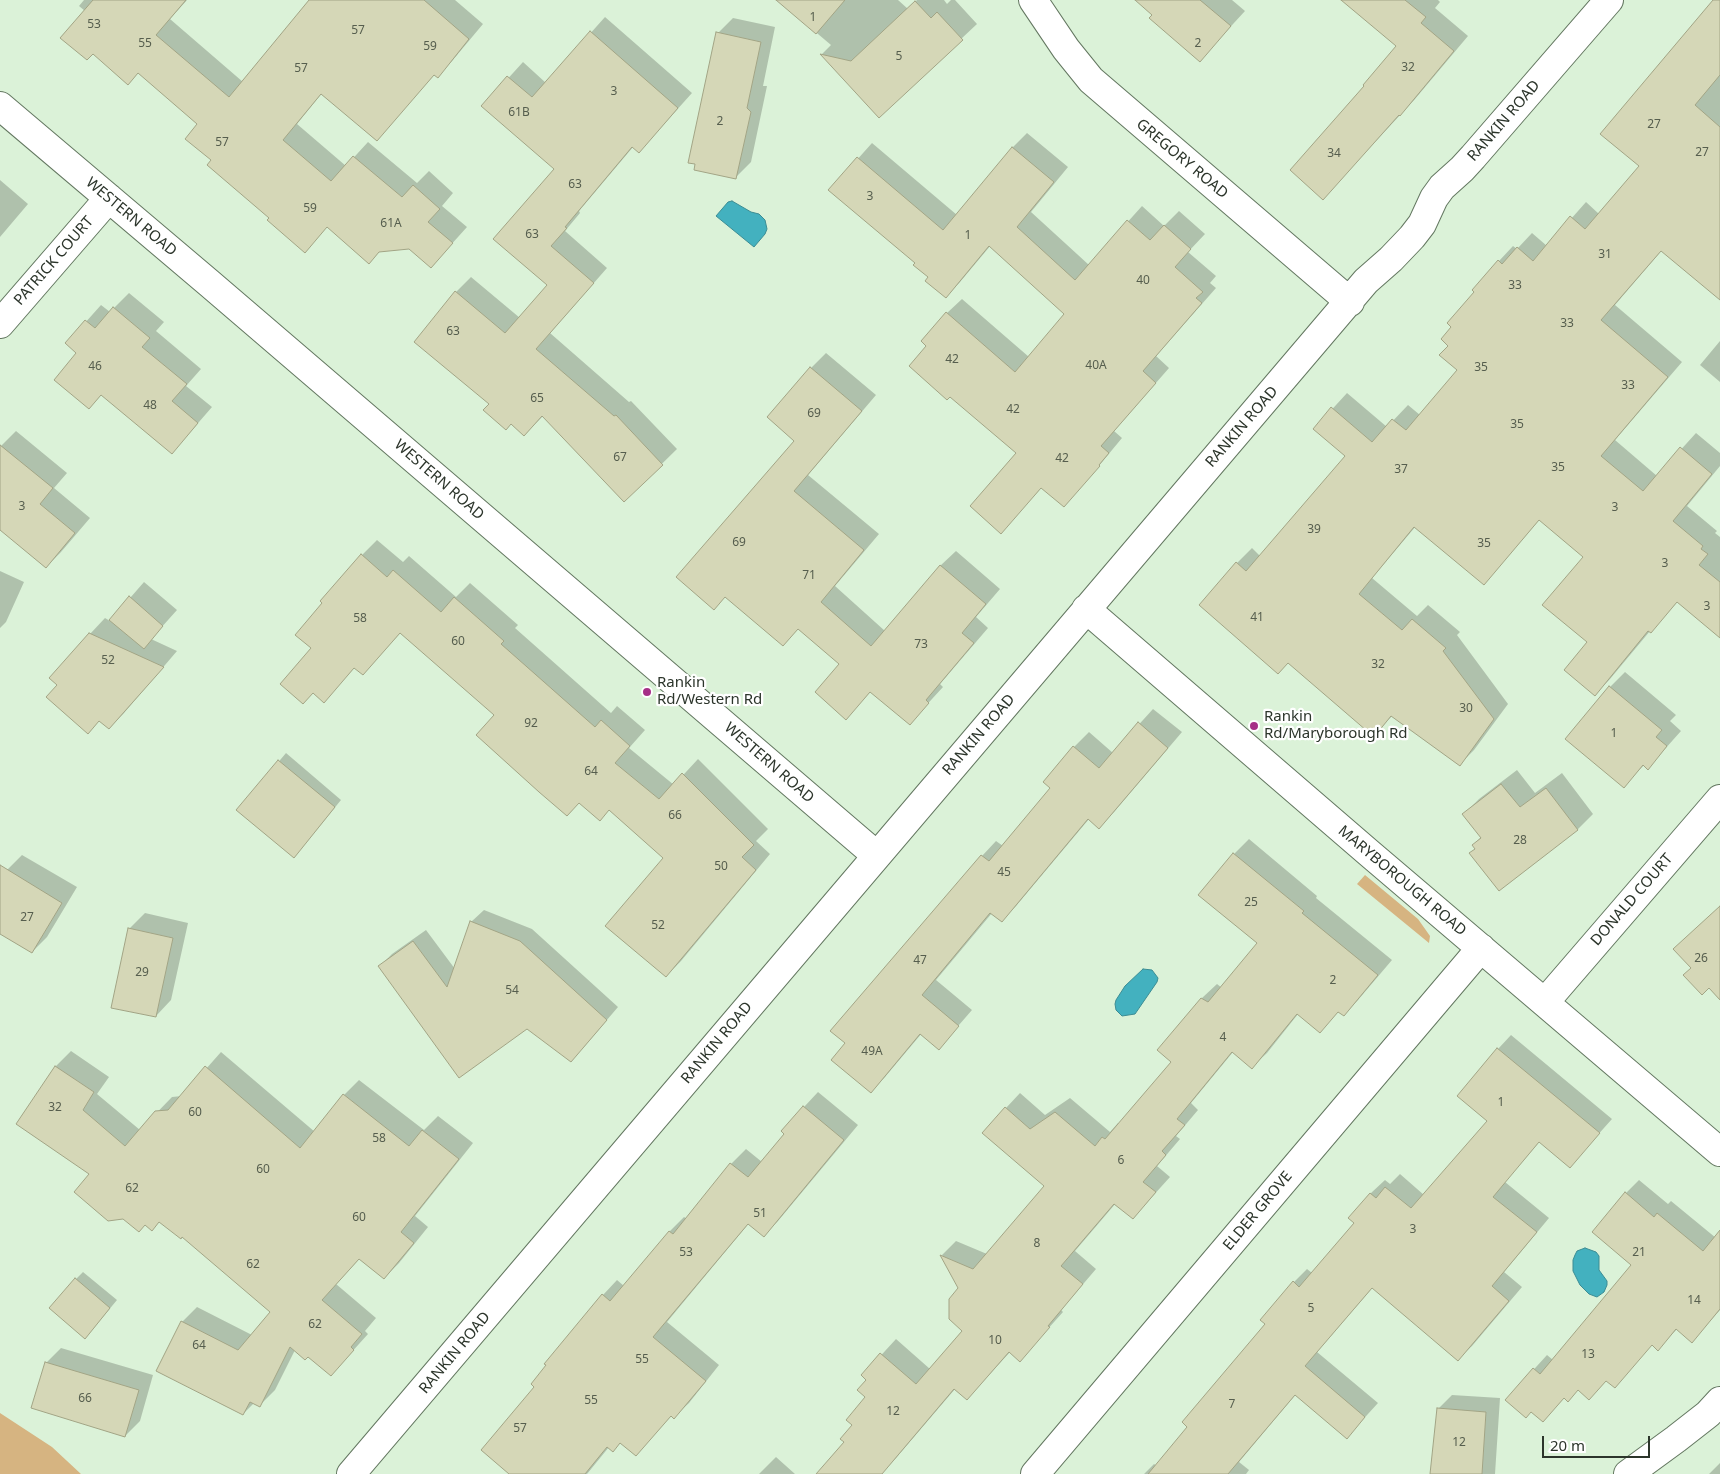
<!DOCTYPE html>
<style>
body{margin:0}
#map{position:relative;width:1720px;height:1474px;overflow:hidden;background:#dbf2d8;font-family:"Noto Sans",sans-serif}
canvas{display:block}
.scale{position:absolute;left:1542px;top:1436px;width:108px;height:22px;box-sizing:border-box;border:2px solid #2c352b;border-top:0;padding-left:6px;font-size:15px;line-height:18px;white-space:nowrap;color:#2c352b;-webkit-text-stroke:4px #fff;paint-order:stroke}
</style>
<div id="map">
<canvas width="1720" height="1474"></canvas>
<div class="scale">20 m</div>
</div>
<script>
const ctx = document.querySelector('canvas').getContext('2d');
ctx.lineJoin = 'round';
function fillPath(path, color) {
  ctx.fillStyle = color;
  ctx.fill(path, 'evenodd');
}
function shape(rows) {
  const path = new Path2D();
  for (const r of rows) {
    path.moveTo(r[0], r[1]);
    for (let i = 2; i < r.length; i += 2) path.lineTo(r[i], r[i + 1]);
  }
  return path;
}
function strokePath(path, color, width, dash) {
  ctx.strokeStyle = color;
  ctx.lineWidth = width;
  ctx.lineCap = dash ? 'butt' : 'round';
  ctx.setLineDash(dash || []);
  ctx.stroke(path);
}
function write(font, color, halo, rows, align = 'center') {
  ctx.font = font + ' "Noto Sans",sans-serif';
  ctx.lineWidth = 4.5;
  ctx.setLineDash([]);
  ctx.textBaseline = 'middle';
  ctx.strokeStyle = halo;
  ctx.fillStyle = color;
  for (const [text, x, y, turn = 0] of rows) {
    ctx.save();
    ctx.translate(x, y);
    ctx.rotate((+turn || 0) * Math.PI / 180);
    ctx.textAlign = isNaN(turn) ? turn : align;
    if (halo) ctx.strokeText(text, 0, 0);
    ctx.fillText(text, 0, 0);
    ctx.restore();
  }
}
fillPath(shape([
 [1365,875,1418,919,1430,936,1429,943,1357,884],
 [0,1413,52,1447,81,1474,0,1474]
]), '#d6b481');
const water = shape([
 [732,201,751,212,759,214,765,220,767,229,765,234,754,247,716,216,728,202,732,201],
 [1143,969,1152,970,1158,978,1157,982,1135,1014,1122,1016,1116,1010,1115,1004,1116,1000,1125,986,1143,969],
 [1585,1248,1596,1252,1599,1256,1599,1270,1607,1281,1607,1285,1604,1292,1597,1297,1589,1294,1580,1285,1573,1271,1573,1260,1575,1255,1577,1251,1585,1248]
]);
fillPath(water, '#43b1bf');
strokePath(water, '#3c8c93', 1);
fillPath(shape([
 [84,0,187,0,170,19,243,82,315,0,455,0,483,24,452,61,438,76,435,74,376,140,322,93,297,124,346,166,368,142,417,183,429,171,453,193,442,206,467,227,431,267,409,248,380,251,369,262,328,226,305,251,213,160,199,124,139,72,128,83,85,11,79,6],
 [780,0,898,0,908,9,917,0,944,0,947,4,951,0,955,0,977,24,879,116,822,54,831,45,779,1],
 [1157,0,1232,0,1245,11,1200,60],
 [1350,0,1438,0,1440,2,1435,8,1468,36,1415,99,1323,198,1398,45],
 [1714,0,1720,0,1720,298,1662,250,1615,305,1682,362,1615,440,1657,476,1696,433,1720,453,1720,466,1687,506,1717,531,1715,533,1720,537,1720,636,1678,601,1665,616,1650,631,1610,679,1595,694,1589,642,1585,557,1540,519,1498,568,1484,583,1416,526,1372,578,1417,616,1428,605,1460,632,1457,635,1508,704,1474,750,1459,765,1392,716,1374,735,1237,563,1252,548,1260,556,1347,456,1314,429,1347,393,1387,427,1408,405,1420,415,1458,370,1450,345,1452,327,1499,261,1513,246,1517,249,1532,233,1547,246,1586,202,1599,214,1641,166],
 [605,17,692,93,639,152,633,147,579,211,580,213,565,231,607,268,550,333,629,402,631,401,677,449,624,501,543,416,524,435,491,404,456,292,471,277,520,318,549,285,495,239,555,169,483,106,523,62,546,83],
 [733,18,775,27,763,86,767,86,751,162,736,177,718,33],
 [1027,133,1068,167,1031,212,1089,265,1142,206,1164,226,1179,211,1205,234,1188,252,1216,276,1210,283,1216,288,1156,356,1169,368,1114,431,1122,438,1078,491,1042,487,1001,532,1018,453,928,346,947,313,962,299,1029,357,1066,314,991,245,960,282,946,297,916,263,830,190,872,143,957,215,1013,147],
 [0,180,28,204,0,237],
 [129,293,164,322,156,331,201,369,186,386,212,407,186,437,171,452,102,394,89,408,78,353,67,343,101,305,110,312],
 [1720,341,1720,382,1700,365],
 [826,353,876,395,808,475,879,534,835,586,885,631,940,566,956,551,1000,589,976,617,988,628,940,684,943,687,910,723,871,691,846,718,841,664,799,628,783,644,726,596,714,608,796,440,769,417,811,368],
 [16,431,67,473,54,488,90,518,61,552,46,567,0,528,0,447],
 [377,540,403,562,409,556,456,597,470,583,518,625,515,628,611,713,617,706,645,730,629,748,674,785,698,759,768,829,756,841,770,854,681,961,666,976,665,858,610,809,600,819,496,715,401,632,363,674,355,667,324,701,313,648,362,555],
 [0,571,24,582,6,622,0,628],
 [144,582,177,610,151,639,177,651,124,713,109,728,100,720,88,732,59,685,90,634,105,618,110,621],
 [1625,672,1676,715,1670,721,1681,731,1648,768,1644,765,1624,786,1610,687],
 [1153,709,1182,732,1114,812,1099,827,1089,819,1016,906,1001,921,992,913,936,980,972,1010,939,1048,922,1033,885,1077,871,1092,982,856,996,841,1003,846,1052,787,1045,781,1074,747,1089,732,1113,753],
 [286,753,341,800,301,849,238,810],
 [1517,770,1535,793,1562,773,1593,814,1578,829,1499,889,1471,853,1476,848,1473,845,1481,837,1464,814,1479,799],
 [1249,839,1317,896,1316,898,1392,960,1358,1000,1344,1015,1339,1011,1320,1031,1298,1014,1267,1053,1252,1067,1233,1052,1191,1103,1198,1110,1176,1136,1180,1139,1157,1166,1170,1177,1133,1218,1116,1203,1075,1251,1096,1269,1061,1310,1063,1312,1020,1360,1010,1352,967,1399,955,1389,896,1458,882,1473,818,1474,846,1442,867,1397,868,1380,863,1375,896,1339,930,1369,963,1330,960,1289,942,1255,956,1241,987,1254,1045,1186,1006,1108,1020,1093,1045,1115,1070,1098,1110,1132,1118,1123,1119,1124,1173,1061,1159,1050,1202,998,1217,984,1222,988,1259,943,1200,895,1234,854],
 [22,855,77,887,47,937,32,952,0,933,0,882,7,870],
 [484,910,532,929,618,1007,583,1048,528,1027,380,966,392,954,426,930,455,969,471,922],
 [145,913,188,923,171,1000,156,1016,129,929],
 [1511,1035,1612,1119,1570,1166,1540,1141,1505,1182,1549,1218,1504,1272,1522,1287,1472,1346,1458,1359,1373,1287,1317,1352,1378,1403,1347,1437,1296,1394,1239,1462,1249,1470,1246,1474,1144,1474,1154,1464,1157,1466,1189,1427,1266,1324,1294,1282,1307,1269,1312,1273,1355,1222,1350,1218,1371,1193,1385,1180,1390,1184,1400,1174,1424,1195,1489,1121,1498,1049],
 [71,1051,109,1077,97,1094,140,1130,172,1097,182,1096,221,1052,315,1132,344,1095,359,1080,424,1130,438,1116,473,1143,415,1216,428,1227,399,1263,384,1278,360,1258,336,1284,376,1318,365,1331,368,1334,331,1375,308,1356,295,1350,275,1390,260,1405,254,1403,243,1414,182,1322,197,1307,252,1335,272,1312,182,1236,160,1221,152,1229,91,1174,17,1124,56,1066],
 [818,1092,858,1125,778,1221,764,1235,749,1223,667,1322,719,1365,689,1403,674,1417,672,1415,636,1454,621,1442,613,1450,609,1447,587,1474,511,1474,536,1386,603,1295,617,1280,624,1286,670,1231,684,1217,687,1219,731,1164,746,1149,762,1162,786,1134,804,1107],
 [1639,1180,1668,1204,1671,1201,1716,1238,1720,1234,1720,1310,1692,1341,1677,1329,1658,1349,1653,1344,1607,1380,1589,1398,1579,1389,1565,1397,1543,1420,1531,1411,1506,1400,1547,1355,1553,1360,1633,1265,1626,1193],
 [83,1272,117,1300,92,1330,76,1279],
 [61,1348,153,1375,140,1421,125,1436,46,1363],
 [1452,1395,1500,1398,1495,1474,1431,1474,1438,1409],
 [776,1457,795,1474,759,1474],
 [1720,1463,1720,1474,1709,1474]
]), '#0003');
const building = shape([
 [93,0,186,0,156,35,229,97,309,0,424,0,469,39,438,78,434,75,377,141,321,94,283,140,331,181,353,156,402,197,413,185,440,209,428,222,453,243,431,268,409,249,379,252,369,264,327,227,305,253,267,220,269,218,207,165,211,160,185,139,197,124,138,73,128,85,93,54,87,60,60,38,93,0],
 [776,0,845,0,816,34,776,0],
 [1135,0,1200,0,1231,26,1200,62,1149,18,1152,15,1135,0],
 [1341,0,1405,0,1426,17,1421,23,1454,51,1400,116,1399,115,1323,200,1290,170,1364,86,1363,85,1396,46,1341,0],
 [1713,0,1720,0,1720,75,1695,105,1720,127,1720,300,1661,251,1601,320,1668,377,1601,456,1643,491,1680,447,1712,474,1673,521,1703,546,1701,549,1708,554,1699,565,1720,582,1720,638,1677,602,1651,633,1648,631,1595,696,1564,670,1587,642,1542,605,1583,557,1539,520,1484,585,1414,527,1359,594,1402,630,1412,619,1446,648,1443,651,1494,719,1460,766,1391,716,1374,737,1288,663,1278,674,1199,605,1236,562,1246,571,1345,456,1313,429,1331,407,1372,442,1392,419,1406,430,1457,370,1439,355,1448,346,1441,339,1451,327,1447,323,1474,292,1472,290,1498,260,1502,264,1517,247,1533,261,1570,216,1585,229,1639,166,1600,134,1713,0],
 [915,1,931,18,937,12,963,40,879,118,820,54,851,61,915,1],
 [590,31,678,108,639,153,632,147,565,227,567,228,551,246,594,283,536,349,614,416,616,415,663,465,624,502,542,416,524,436,511,424,506,430,483,410,489,404,414,342,455,291,505,333,547,285,493,239,554,169,481,106,507,76,532,97,590,31],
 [716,32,761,42,747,108,751,112,736,179,694,170,695,164,688,163,716,32],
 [1012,147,1054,182,1017,227,1075,280,1127,220,1150,240,1164,225,1191,249,1175,267,1203,292,1196,298,1202,303,1143,371,1156,383,1101,446,1109,453,1099,465,1100,466,1064,507,1041,488,1001,534,970,506,1016,453,950,397,947,400,909,366,926,346,921,341,946,312,1015,372,1064,314,989,246,946,298,925,281,928,277,913,265,915,263,828,190,857,157,943,230,1012,147],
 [113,307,150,338,142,347,187,384,172,401,198,423,172,454,101,395,89,409,54,380,76,353,65,343,85,320,95,328,113,307],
 [810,367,862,411,794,491,864,550,821,602,871,646,940,565,986,604,962,633,974,643,926,700,929,703,910,725,870,692,846,720,815,692,839,664,798,629,783,646,725,597,714,610,676,577,794,441,767,417,810,367],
 [0,445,53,488,40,504,75,533,46,568,0,530,0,445],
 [361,554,387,577,393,570,441,612,454,597,504,641,501,644,595,727,601,720,630,746,615,763,659,799,682,773,754,845,742,857,756,870,666,977,605,926,663,858,609,810,600,821,579,803,567,816,539,792,476,735,494,715,400,633,363,675,354,668,324,703,313,693,303,704,280,684,311,648,295,635,322,603,320,601,361,554],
 [129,596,163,626,144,649,109,620,129,596],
 [89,633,164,667,109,729,99,721,88,734,46,697,57,685,49,678,89,633],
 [1609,686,1662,730,1656,737,1667,746,1648,770,1643,765,1624,788,1565,739,1609,686],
 [1138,722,1168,748,1099,829,1088,819,1002,922,990,913,922,995,959,1026,939,1050,920,1034,871,1093,831,1060,845,1043,830,1031,981,855,989,861,1050,788,1043,782,1073,746,1099,768,1138,722],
 [278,760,335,807,294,858,236,810,278,760],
 [1501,784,1520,807,1546,788,1578,830,1499,891,1469,853,1475,849,1472,845,1481,838,1462,814,1501,784],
 [1233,853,1304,911,1302,913,1378,975,1344,1016,1338,1012,1320,1033,1297,1014,1252,1069,1232,1052,1177,1119,1185,1125,1162,1151,1166,1155,1143,1182,1156,1192,1133,1219,1114,1204,1061,1266,1083,1284,1048,1326,1050,1327,1020,1362,1009,1352,967,1400,954,1389,882,1474,816,1474,844,1442,840,1439,852,1425,846,1420,865,1397,857,1390,866,1380,861,1375,880,1353,916,1384,962,1331,949,1319,949,1299,958,1288,940,1255,973,1269,1044,1186,982,1133,1005,1107,1030,1129,1055,1112,1095,1146,1102,1137,1105,1139,1171,1062,1157,1050,1201,998,1208,1002,1257,943,1198,895,1233,853],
 [0,865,62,903,32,953,0,934,0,865],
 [1720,906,1720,1000,1709,988,1702,995,1683,975,1691,968,1673,949,1720,906],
 [470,921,520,941,607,1020,571,1062,527,1029,459,1078,378,966,413,941,447,987,470,921],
 [128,928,173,938,156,1017,111,1008,128,928],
 [1497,1048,1600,1133,1570,1168,1539,1142,1493,1197,1537,1232,1492,1286,1509,1301,1458,1361,1372,1288,1305,1366,1365,1417,1347,1439,1295,1395,1228,1474,1148,1474,1187,1427,1182,1422,1265,1324,1260,1320,1293,1281,1299,1287,1354,1223,1348,1218,1370,1193,1376,1198,1385,1187,1411,1208,1487,1121,1457,1096,1497,1048],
 [55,1066,94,1092,83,1110,125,1146,155,1111,168,1110,205,1066,300,1148,343,1094,409,1146,422,1130,459,1159,401,1232,414,1243,384,1279,359,1259,322,1300,362,1334,351,1347,354,1350,331,1376,308,1357,305,1360,290,1347,260,1407,250,1402,243,1415,156,1371,181,1321,238,1350,270,1312,182,1237,181,1239,159,1222,152,1231,145,1225,139,1232,123,1219,108,1221,74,1192,89,1174,16,1124,55,1066],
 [803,1106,844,1140,764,1237,748,1224,653,1337,706,1381,674,1419,671,1416,636,1456,620,1443,613,1452,607,1447,585,1474,509,1474,481,1450,534,1387,531,1384,546,1365,544,1364,602,1294,610,1301,669,1231,673,1234,730,1163,748,1177,784,1134,781,1131,803,1106],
 [1625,1192,1654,1217,1657,1213,1703,1251,1720,1230,1720,1309,1692,1343,1676,1329,1658,1351,1652,1345,1615,1388,1606,1381,1589,1400,1578,1390,1568,1402,1564,1398,1543,1422,1531,1412,1526,1418,1505,1400,1533,1368,1540,1374,1631,1265,1592,1232,1625,1192],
 [75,1278,110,1308,85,1339,49,1308,75,1278],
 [45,1362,139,1390,125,1437,31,1408,45,1362],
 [1437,1408,1486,1412,1482,1474,1430,1474,1437,1408]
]);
fillPath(building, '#d5d7b7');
strokePath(building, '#a2a485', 1);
const minor = shape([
 [1033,0,1066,49,1091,80,1350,302],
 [0,106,209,283,876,855],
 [0,324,109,198],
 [1086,609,1369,853,1720,1152],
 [1545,1002,1720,799],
 [351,1474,1366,281,1391,259,1412,237,1422,224,1434,198,1442,187,1462,169,1473,157,1609,0],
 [1035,1474,1481,948],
 [1628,1474,1676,1439,1708,1414,1720,1401]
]);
strokePath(minor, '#637760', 30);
strokePath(minor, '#fff', 28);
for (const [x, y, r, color] of [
 [647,692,5,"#a62f87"],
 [1254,726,5,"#a62f87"]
]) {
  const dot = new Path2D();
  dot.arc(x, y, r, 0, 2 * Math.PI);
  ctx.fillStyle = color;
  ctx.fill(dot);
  strokePath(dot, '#fff', 2);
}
write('12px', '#565e4e', null, [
 ["1",813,18],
 ["53",94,25],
 ["57",358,31],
 ["55",145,44],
 ["2",1198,44],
 ["59",430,47],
 ["5",899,57],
 ["32",1408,68],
 ["57",301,69],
 ["3",614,92],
 ["61B",519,113],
 ["2",720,122],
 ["27",1654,125],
 ["57",222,143],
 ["27",1702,153],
 ["34",1334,154],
 ["63",575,185],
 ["3",870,197],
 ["59",310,209],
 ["61A",391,224],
 ["63",532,235],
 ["1",968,236],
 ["31",1605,255],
 ["40",1143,281],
 ["33",1515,286],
 ["33",1567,324],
 ["63",453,332],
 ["42",952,360],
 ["40A",1096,366],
 ["46",95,367],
 ["35",1481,368],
 ["33",1628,386],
 ["65",537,399],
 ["48",150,406],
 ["42",1013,410],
 ["69",814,414],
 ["35",1517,425],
 ["67",620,458],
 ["42",1062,459],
 ["35",1558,468],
 ["37",1401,470],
 ["3",22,507],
 ["3",1615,508],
 ["39",1314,530],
 ["69",739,543],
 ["35",1484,544],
 ["3",1665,564],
 ["71",809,576],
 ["3",1707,607],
 ["41",1257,618],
 ["58",360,619],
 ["60",458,642],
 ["73",921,645],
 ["52",108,661],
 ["32",1378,665],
 ["30",1466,709],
 ["92",531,724],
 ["1",1614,734],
 ["64",591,772],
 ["66",675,816],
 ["28",1520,841],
 ["50",721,867],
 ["45",1004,873],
 ["25",1251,903],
 ["27",27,918],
 ["52",658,926],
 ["26",1701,959],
 ["47",920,961],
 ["29",142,973],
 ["2",1333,981],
 ["54",512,991],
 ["4",1223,1038],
 ["49A",872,1052],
 ["1",1501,1103],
 ["32",55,1108],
 ["60",195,1113],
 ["58",379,1139],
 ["6",1121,1161],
 ["60",263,1170],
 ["62",132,1189],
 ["51",760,1214],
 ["60",359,1218],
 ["3",1413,1230],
 ["8",1037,1244],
 ["53",686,1253],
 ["21",1639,1253],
 ["62",253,1265],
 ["14",1694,1301],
 ["5",1311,1309],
 ["62",315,1325],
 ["10",995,1341],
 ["64",199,1346],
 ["13",1588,1355],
 ["55",642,1360],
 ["66",85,1399],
 ["55",591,1401],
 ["7",1232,1405],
 ["12",893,1412],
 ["57",520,1429],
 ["12",1459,1443]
]);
write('15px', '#2c352b', '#fff', [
 ["RANKIN ROAD",1504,121,-49],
 ["GREGORY ROAD",1182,159,40],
 ["WESTERN ROAD",131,217,40],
 ["PATRICK COURT",54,261,-49],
 ["RANKIN ROAD",1242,427,-49],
 ["WESTERN ROAD",439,480,41],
 ["RANKIN ROAD",979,735,-49],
 ["WESTERN ROAD",769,763,41],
 ["MARYBOROUGH ROAD",1402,881,40],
 ["DONALD COURT",1632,900,-49],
 ["RANKIN ROAD",717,1043,-50],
 ["ELDER GROVE",1258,1211,-50],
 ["RANKIN ROAD",455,1353,-50]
]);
write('15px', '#2c352b', '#fff', [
 ["Rankin",657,683],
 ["Rd/Western Rd",657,700],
 ["Rankin",1264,717],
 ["Rd/Maryborough Rd",1264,734]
], 'left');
</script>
